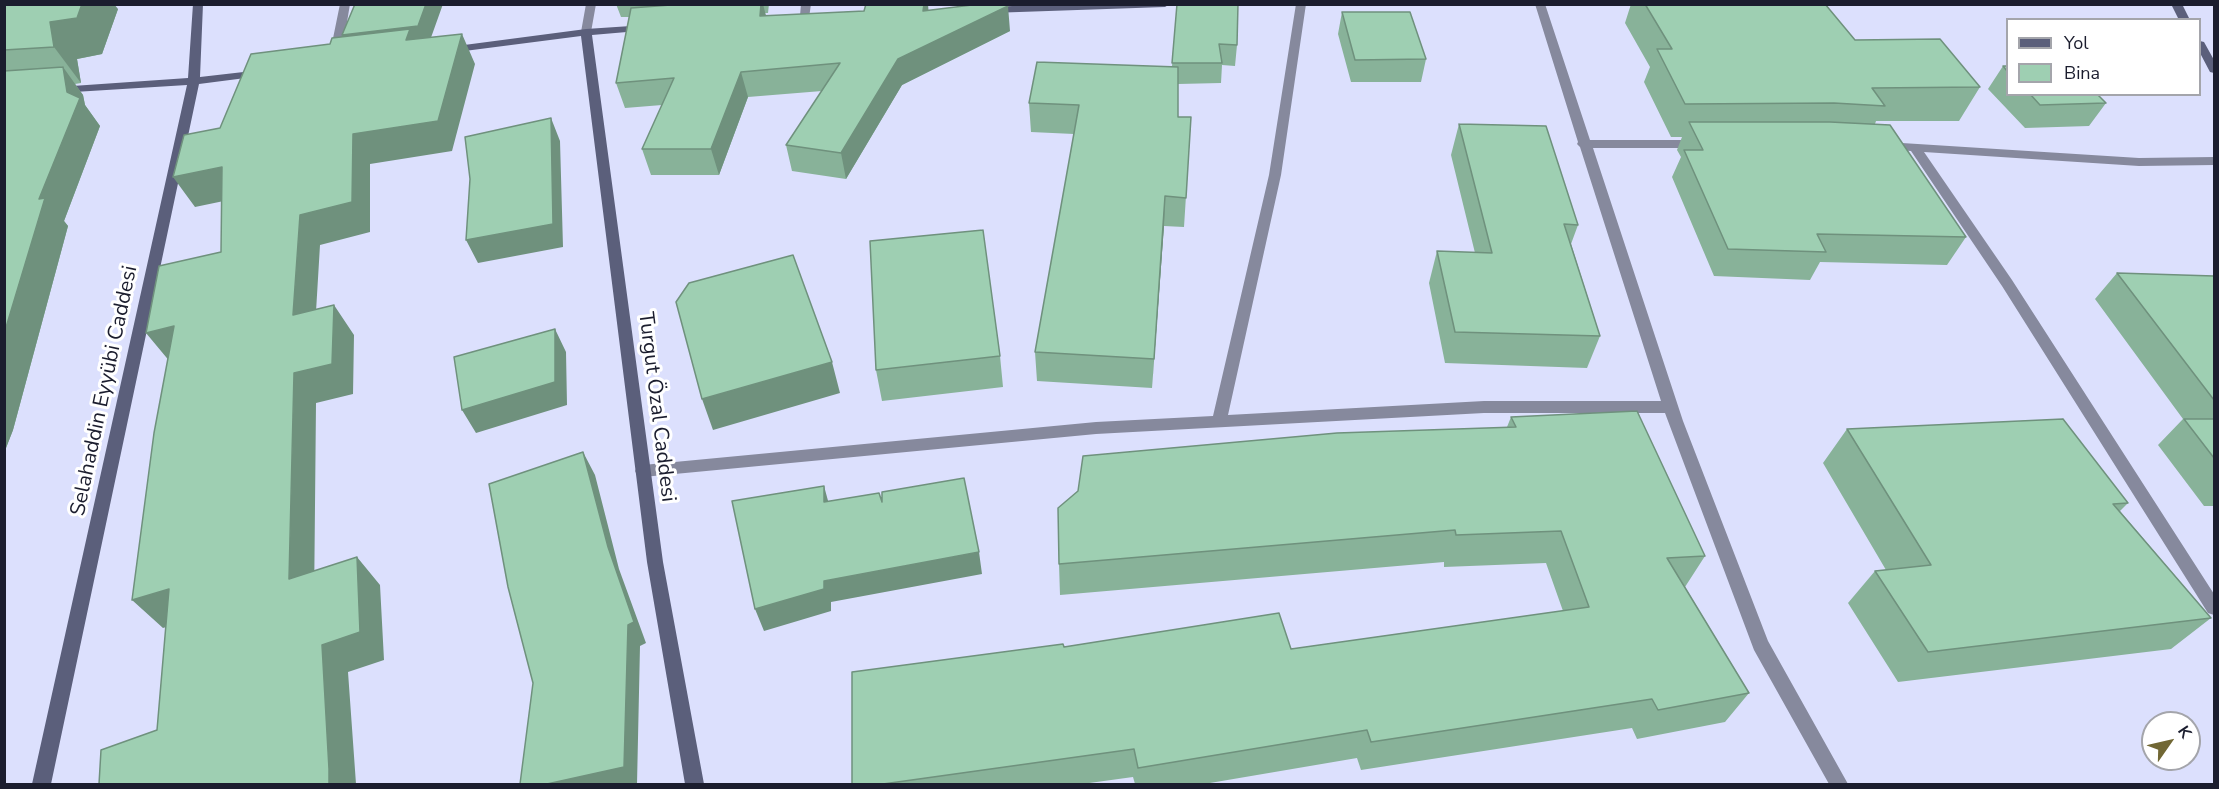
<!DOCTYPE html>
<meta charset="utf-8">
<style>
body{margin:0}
#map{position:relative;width:2219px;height:789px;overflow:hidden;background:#dce0fd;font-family:"Nunito Sans",sans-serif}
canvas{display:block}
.frame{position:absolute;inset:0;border:6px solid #1b1d2e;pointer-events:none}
.legend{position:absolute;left:2006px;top:18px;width:195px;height:78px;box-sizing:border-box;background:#fff;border:2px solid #a4a5ab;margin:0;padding:8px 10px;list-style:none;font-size:18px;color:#1b1d2e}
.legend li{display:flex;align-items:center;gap:12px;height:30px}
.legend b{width:30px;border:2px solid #a4a5ab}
.north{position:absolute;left:2141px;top:711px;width:60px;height:60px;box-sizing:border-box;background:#fff;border:2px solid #a4a5ab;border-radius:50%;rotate:56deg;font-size:16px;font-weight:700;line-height:24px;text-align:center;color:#1b1d2e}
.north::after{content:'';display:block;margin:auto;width:21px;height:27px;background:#716734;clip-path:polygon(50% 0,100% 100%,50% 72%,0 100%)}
</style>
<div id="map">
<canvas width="2219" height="789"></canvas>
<div class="frame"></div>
<ul class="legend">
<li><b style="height:8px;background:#5b5f7b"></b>Yol</li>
<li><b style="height:16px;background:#9ecfb2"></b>Bina</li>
</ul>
<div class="north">K</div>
</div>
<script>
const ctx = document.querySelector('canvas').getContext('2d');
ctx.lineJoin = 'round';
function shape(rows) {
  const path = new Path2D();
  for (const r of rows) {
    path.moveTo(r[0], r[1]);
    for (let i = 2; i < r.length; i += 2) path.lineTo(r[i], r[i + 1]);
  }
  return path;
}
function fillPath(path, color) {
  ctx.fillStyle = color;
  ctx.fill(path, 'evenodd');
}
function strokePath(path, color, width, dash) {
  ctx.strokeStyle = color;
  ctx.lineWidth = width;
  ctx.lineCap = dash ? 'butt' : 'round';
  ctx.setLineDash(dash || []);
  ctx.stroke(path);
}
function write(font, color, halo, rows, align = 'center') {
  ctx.font = font + ' "Nunito Sans",sans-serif';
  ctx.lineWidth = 6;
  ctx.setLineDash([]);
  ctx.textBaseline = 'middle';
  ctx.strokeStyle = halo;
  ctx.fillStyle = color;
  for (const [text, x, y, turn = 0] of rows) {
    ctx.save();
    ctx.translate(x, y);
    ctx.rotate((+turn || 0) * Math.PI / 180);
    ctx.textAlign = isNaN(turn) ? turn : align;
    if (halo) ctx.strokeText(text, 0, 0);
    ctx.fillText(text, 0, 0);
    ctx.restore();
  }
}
fillPath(shape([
 [340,4,350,4,341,58,335,61,329,58,340,4],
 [586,4,596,4,591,32,586,35,581,32,586,4],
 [801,4,811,4,809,18,800,16,801,4],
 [1296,4,1306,4,1281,175,1228,415,1484,401,1661,401,1580,147,1577,144,1578,142,1535,4,1545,4,1590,140,1700,140,1706,144,1700,148,1593,148,1683,421,1768,641,1848,784,1829,784,1754,650,1665,413,1484,413,1096,434,643,477,637,475,635,471,637,467,643,465,1096,422,1213,416,1269,175,1296,4],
 [1886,142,2139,158,2214,157,2214,165,2139,166,1924,152,2012,280,2214,594,2214,615,2208,613,2002,286,1911,151,1882,149,1880,146,1886,142]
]), '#86899d');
fillPath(shape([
 [193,4,203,4,200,77,261,70,267,73,261,76,199,84,51,784,32,784,187,85,58,93,52,90,58,87,188,78,193,4],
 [1057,4,1170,4,1165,7,990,13,985,10,990,7,1057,4],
 [2171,4,2182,4,2190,20,2179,20,2171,4],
 [646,25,651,28,650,30,592,35,663,562,704,784,685,784,647,562,581,36,449,53,443,50,449,47,586,29,646,25],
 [2200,41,2204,42,2214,60,2214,73,2210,72,2200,53,2200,41]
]), '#5b5f7b');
fillPath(shape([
 [4,4,118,9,102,54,77,59,81,83,75,84,83,95,85,105,100,126,64,221,68,226,13,430,6,448,4,454],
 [616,4,769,4,768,13,765,13,766,16,864,11,866,4,931,4,931,6,928,6,928,10,1010,31,902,85,846,179,792,171,786,145,822,91,748,97,719,175,651,175,642,149,662,105,625,108,616,83,629,17,621,17],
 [1177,4,1237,45,1235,66,1222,65,1221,83,1178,84,1178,117,1191,117,1184,227,1164,226,1152,388,1037,381,1035,352,1074,134,1031,132,1029,103,1172,66],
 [1631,4,1825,4,1855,40,1980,87,1959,121,1876,121,1875,124,1966,237,1947,265,1820,262,1810,280,1714,276,1672,177,1681,157,1677,150,1682,137,1671,137,1644,82,1650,67,1625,23],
 [1342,12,1426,59,1421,82,1351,82,1338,34],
 [2003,66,2007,66,2007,94,2097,94,2106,103,2089,126,2025,128,1988,89],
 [1459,124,1578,225,1571,244,1600,336,1587,368,1445,363,1429,283,1437,251,1475,253,1451,155],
 [2117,273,2214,276,2214,506,2204,506,2158,445,2183,419,2095,299],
 [1000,356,1003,387,882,401,876,370],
 [1511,417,1705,556,1685,587,1749,693,1725,722,1637,739,1632,728,1361,770,1357,758,1204,784,1135,784,1133,777,1082,784,852,784,1064,647,1291,649,1563,611,1546,563,1444,567,1444,562,1060,595,1059,564,1507,427],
 [1847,429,2128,503,2120,511,2211,618,2171,649,1898,682,1848,603,1875,571,1886,570,1823,463]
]), '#88b299');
fillPath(shape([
 [82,4,114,4,118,9,102,54,77,59,81,83,54,47,50,22],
 [426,4,443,4,428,46,353,56,342,35],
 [761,4,763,4,768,24,760,16],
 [924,4,928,4,929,17,923,11],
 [1008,6,1010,31,902,85,846,179,841,153,898,59],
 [462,34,475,64,452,151,370,164,370,232,320,245,314,345,293,315,300,215,353,134],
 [63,67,83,95,85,105,100,126,64,221,68,226,13,430,6,448,4,454,4,334,67,92],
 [741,72,748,97,719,175,711,149],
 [551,118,560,141,563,247,478,263,466,240],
 [222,167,243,197,195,207,173,177],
 [1165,196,1164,226,1152,388,1154,359],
 [334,305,354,335,353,394,316,403,314,607,289,579,294,373],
 [174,326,171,363,146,333],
 [555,329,566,352,567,405,476,433,462,410],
 [832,362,840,393,713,430,702,399],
 [583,452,595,475,619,569,646,643,640,646,637,784,547,784,608,547],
 [824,486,830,508,824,502],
 [979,552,982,574,831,602,831,611,764,631,755,609,824,581],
 [357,557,380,585,384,660,348,672,356,784,329,784,322,645],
 [169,589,198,617,163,628,132,600]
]), '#6f917d');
const building = shape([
 [4,4,82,4,77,18,50,22,54,47,4,50,4,4],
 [355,4,426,4,418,26,342,35,355,4],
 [684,4,761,4,760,16,864,11,866,4,924,4,923,11,980,4,1008,4,1008,6,898,59,841,153,786,145,840,63,741,72,711,149,642,149,674,78,616,83,631,8,684,4],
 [1177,4,1238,4,1237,45,1219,44,1222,63,1172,63,1177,4],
 [1645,4,1825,4,1855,40,1940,39,1980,87,1872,88,1885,106,1834,103,1685,104,1657,49,1672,49,1645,4],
 [1342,12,1410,12,1426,59,1355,60,1342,12],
 [410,29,406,40,462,34,438,121,353,134,352,202,300,215,293,315,334,305,332,364,294,373,289,579,357,557,360,632,322,645,329,769,329,784,99,784,101,750,157,730,169,589,132,600,154,433,174,326,146,333,159,266,221,252,222,167,173,177,184,135,220,128,251,54,330,44,332,38,410,29],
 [1037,62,1178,67,1178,117,1191,117,1186,198,1165,196,1154,359,1035,352,1079,105,1029,103,1037,62],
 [2003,66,2007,66,2007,71,2003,66],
 [63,67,67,92,80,98,39,199,45,198,4,334,4,71,63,67],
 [2030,94,2097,94,2106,103,2040,105,2030,94],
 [551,118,553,224,466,240,470,179,465,137,551,118],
 [1689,122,1830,122,1890,125,1966,237,1817,234,1826,252,1728,249,1684,150,1703,150,1689,122],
 [1459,124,1546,126,1578,225,1564,224,1600,336,1455,332,1437,251,1492,253,1459,124],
 [983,230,1000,356,876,370,870,241,983,230],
 [793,255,832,362,702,399,676,302,689,283,793,255],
 [2117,273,2214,276,2214,400,2117,273],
 [555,329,555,382,462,410,454,357,555,329],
 [1637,411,1705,556,1667,558,1749,693,1658,710,1652,699,1371,742,1367,730,1138,768,1134,749,883,784,852,784,852,672,1063,644,1064,647,1279,613,1291,649,1589,607,1561,531,1456,535,1455,530,1059,564,1058,508,1078,491,1083,456,1337,433,1516,427,1511,417,1637,411],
 [2063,419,2128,503,2113,504,2211,618,1928,652,1875,571,1931,565,1847,429,2063,419],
 [2184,419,2214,419,2214,458,2184,419],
 [583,452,608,547,634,622,628,625,624,767,547,784,520,784,533,683,508,587,489,484,583,452],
 [964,478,979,552,824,581,824,589,755,609,732,501,824,486,824,502,879,493,882,502,882,492,964,478]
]);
fillPath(building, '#9ecfb2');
strokePath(building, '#6f917d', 1.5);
write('21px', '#1b1d2e', '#fff', [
 ["Selahaddin Eyyübi Caddesi",105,391,-78],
 ["Turgut Özal Caddesi",656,407,83]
]);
</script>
